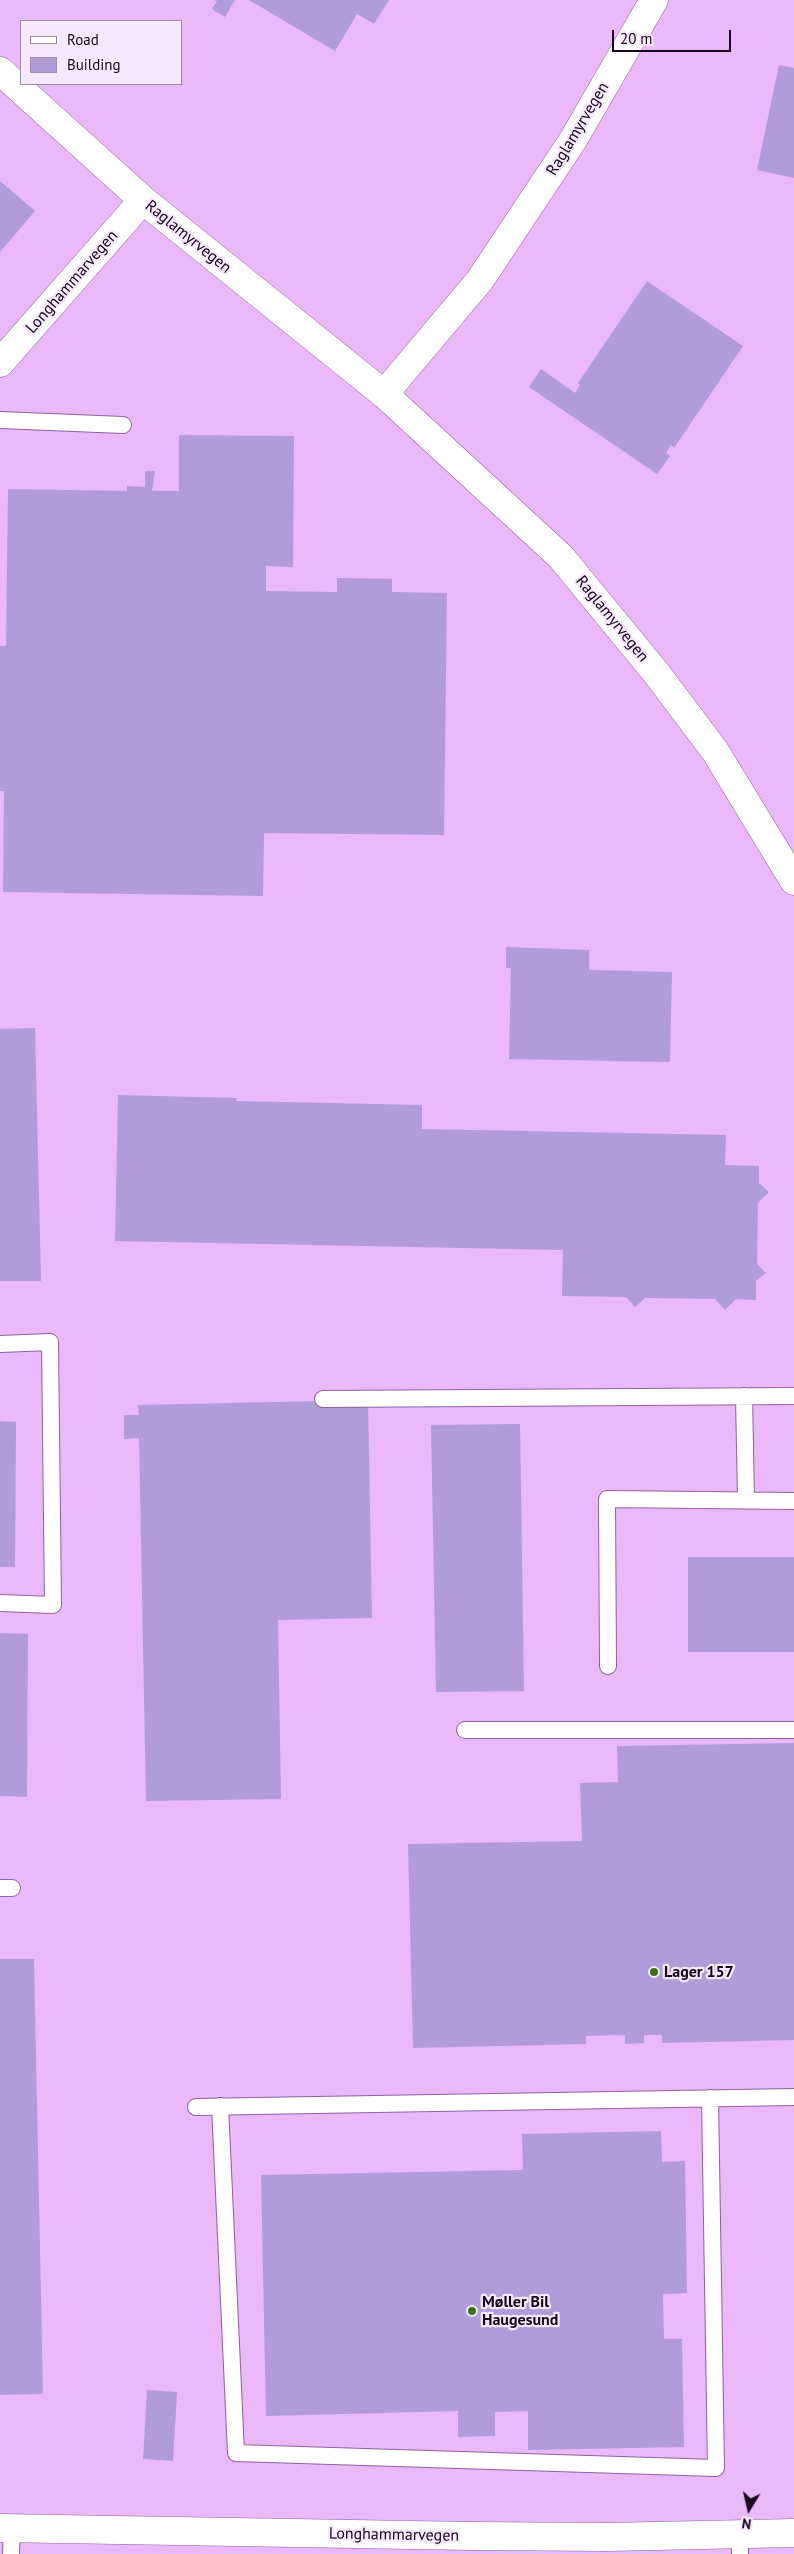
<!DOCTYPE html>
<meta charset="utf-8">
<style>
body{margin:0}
#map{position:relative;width:794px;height:2554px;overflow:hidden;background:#ebb8fa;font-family:"PT Sans",sans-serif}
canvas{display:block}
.legend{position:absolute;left:20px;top:20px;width:162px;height:65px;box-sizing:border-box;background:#f7e8fc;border:1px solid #9d8da2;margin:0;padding:6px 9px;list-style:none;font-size:15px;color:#16051c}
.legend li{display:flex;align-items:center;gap:10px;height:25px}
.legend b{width:25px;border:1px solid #9d8da2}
.north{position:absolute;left:724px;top:2484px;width:50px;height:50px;-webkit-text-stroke:4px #f7e8fc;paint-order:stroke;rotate:189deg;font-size:14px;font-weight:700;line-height:20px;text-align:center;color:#16051c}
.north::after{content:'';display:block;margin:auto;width:18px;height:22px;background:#16051c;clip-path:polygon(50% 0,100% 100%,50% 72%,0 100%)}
.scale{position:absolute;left:612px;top:30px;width:119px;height:22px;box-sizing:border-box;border:2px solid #16051c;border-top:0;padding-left:6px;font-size:15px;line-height:18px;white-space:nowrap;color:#16051c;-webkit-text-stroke:4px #f7e8fc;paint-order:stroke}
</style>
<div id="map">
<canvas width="794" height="2554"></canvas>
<ul class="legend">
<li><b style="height:6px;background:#fff"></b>Road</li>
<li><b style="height:14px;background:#af9cd8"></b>Building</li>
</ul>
<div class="north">N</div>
<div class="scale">20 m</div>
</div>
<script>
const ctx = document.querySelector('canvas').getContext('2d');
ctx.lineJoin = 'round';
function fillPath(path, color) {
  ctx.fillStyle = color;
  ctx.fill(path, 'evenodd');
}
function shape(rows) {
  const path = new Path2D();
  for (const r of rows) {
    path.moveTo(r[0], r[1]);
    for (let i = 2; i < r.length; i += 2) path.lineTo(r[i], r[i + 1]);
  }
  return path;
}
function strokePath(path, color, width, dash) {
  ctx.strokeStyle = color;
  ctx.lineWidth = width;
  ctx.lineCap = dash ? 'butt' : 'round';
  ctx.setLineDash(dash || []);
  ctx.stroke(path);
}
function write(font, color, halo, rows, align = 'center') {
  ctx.font = font + ' "PT Sans",sans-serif';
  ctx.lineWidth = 4.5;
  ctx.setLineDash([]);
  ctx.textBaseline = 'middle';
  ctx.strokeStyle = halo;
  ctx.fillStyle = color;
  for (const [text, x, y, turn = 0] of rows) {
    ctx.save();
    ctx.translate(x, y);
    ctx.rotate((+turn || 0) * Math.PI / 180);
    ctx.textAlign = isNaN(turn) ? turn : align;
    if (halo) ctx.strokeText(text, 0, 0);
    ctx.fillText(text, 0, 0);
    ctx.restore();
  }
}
fillPath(shape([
 [214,0,235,0,225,17,212,9,217,1],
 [249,0,389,0,374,24,357,14,335,51],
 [779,65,794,68,794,178,757,170],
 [0,181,35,211,0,252],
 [647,281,743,346,674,448,671,445,666,453,670,456,657,474,529,387,541,369,575,393,580,385,578,383],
 [179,435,294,436,293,567,266,566,266,591,337,592,337,578,392,579,392,592,447,593,444,835,264,833,263,896,3,892,4,791,0,791,0,646,6,646,8,489,127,491,127,486,145,487,145,471,155,471,152,491,179,491],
 [506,947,589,950,589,970,672,972,670,1062,509,1059,511,968,506,968],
 [35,1028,41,1281,0,1281,0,1029],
 [118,1095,237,1098,236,1101,422,1105,422,1129,726,1135,725,1165,759,1166,759,1183,769,1192,758,1203,757,1264,766,1273,756,1281,756,1300,736,1299,725,1310,715,1299,645,1298,635,1307,626,1297,562,1296,563,1250,115,1241],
 [368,1400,372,1618,278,1620,281,1799,146,1801,139,1438,124,1439,124,1415,139,1415,138,1405],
 [0,1421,16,1422,15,1567,0,1567],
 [520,1424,524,1691,436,1692,431,1425],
 [688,1557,794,1557,794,1652,688,1652],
 [0,1633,28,1634,27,1797,0,1796],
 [794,1743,794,2040,662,2043,662,2035,644,2035,644,2043,625,2044,625,2035,586,2036,586,2044,413,2048,408,1844,582,1841,580,1783,618,1782,617,1746],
 [0,1959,34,1959,43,2394,0,2395],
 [661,2131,662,2162,685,2161,687,2293,663,2294,664,2339,682,2339,684,2447,528,2450,528,2411,495,2412,495,2436,458,2437,458,2411,266,2416,261,2175,523,2170,522,2134],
 [147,2390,177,2392,173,2461,143,2459]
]), '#af9cd8');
const lane = shape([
 [0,420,123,425],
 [0,1344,50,1342,53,1605,0,1603],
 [744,1396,746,1500],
 [323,1399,794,1396],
 [608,1666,607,1499,794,1501],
 [465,1730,794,1730],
 [0,1888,12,1888],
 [220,2106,236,2453,716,2468,710,2098],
 [196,2107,794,2097],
 [11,2554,12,2527],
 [740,2554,740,2532]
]);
const street = shape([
 [384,394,480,280,573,140,654,0]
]);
const secondary = shape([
 [0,71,143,200,384,394,561,557,657,674,715,751,794,881],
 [0,363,143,200],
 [0,2528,471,2536,608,2537,794,2533]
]);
strokePath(lane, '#90619e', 18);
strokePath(street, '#90619e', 29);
strokePath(secondary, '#90619e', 29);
strokePath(lane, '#fff', 16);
strokePath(street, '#fff', 28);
strokePath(secondary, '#fff', 28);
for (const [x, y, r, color] of [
 [654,1972,5,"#327512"],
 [472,2311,5,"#327512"]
]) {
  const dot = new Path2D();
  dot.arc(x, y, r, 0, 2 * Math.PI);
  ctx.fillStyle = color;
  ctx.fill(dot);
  strokePath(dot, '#f7e8fc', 2);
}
write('16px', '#16051c', '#f7e8fc', [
 ["Raglamyrvegen",578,129,-59],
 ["Raglamyrvegen",188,237,39],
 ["Longhammarvegen",72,282,-49],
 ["Raglamyrvegen",612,619,51],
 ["Longhammarvegen",394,2535,1]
]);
write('bold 16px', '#16051c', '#f7e8fc', [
 ["Lager 157",664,1972],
 ["Møller Bil",482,2302],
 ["Haugesund",482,2320]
], 'left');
</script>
